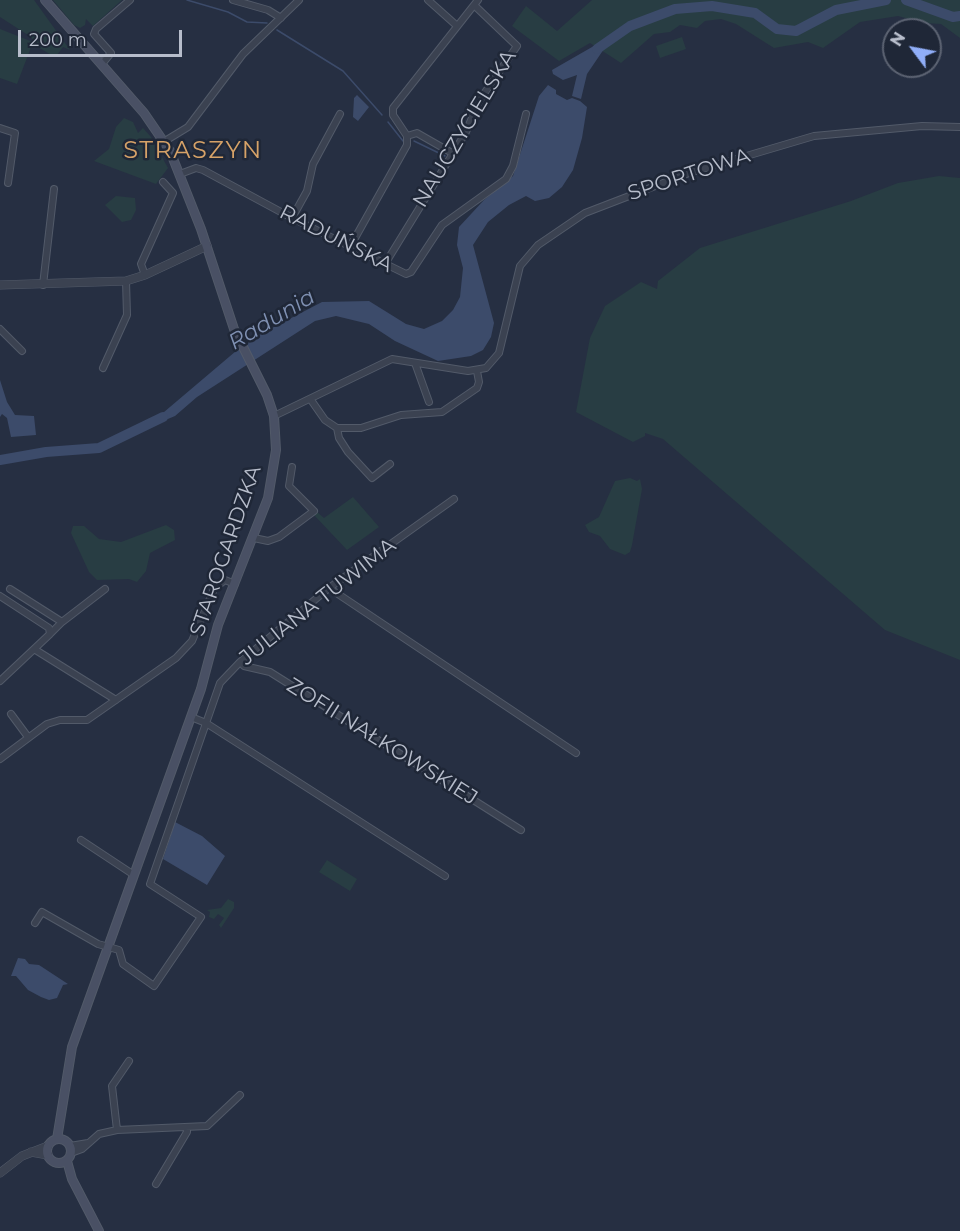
<!DOCTYPE html>
<meta charset="utf-8">
<style>
body{margin:0}
#map{position:relative;width:960px;height:1231px;overflow:hidden;background:#262f42;font-family:Montserrat,sans-serif}
canvas{display:block}
.north{position:absolute;left:882px;top:18px;width:60px;height:60px;box-sizing:border-box;background:#1f2737;border:2px solid #5c6372;border-radius:50%;rotate:302deg;font-size:16px;font-weight:700;line-height:24px;text-align:center;color:#b7bdcb}
.north::after{content:'';display:block;margin:auto;width:21px;height:27px;background:#90aef8;clip-path:polygon(50% 0,100% 100%,50% 72%,0 100%)}
.scale{position:absolute;left:18px;top:30px;width:164px;height:27px;box-sizing:border-box;border:3px solid #b7bdcb;border-top:0;padding-left:8px;font-size:18px;line-height:21px;white-space:nowrap;color:#b7bdcb;-webkit-text-stroke:4px #1f2737;paint-order:stroke}
</style>
<div id="map">
<canvas width="960" height="1231"></canvas>
<div class="north">N</div>
<div class="scale">200 m</div>
</div>
<script>
const ctx = document.querySelector('canvas').getContext('2d');
ctx.lineJoin = 'round';
function fillPath(path, color) {
  ctx.fillStyle = color;
  ctx.fill(path, 'evenodd');
}
function shape(rows) {
  const path = new Path2D();
  for (const r of rows) {
    if (r.length === 3) {
      path.moveTo(r[0] + r[2], r[1]);
      path.arc(r[0], r[1], r[2], 0, 2 * Math.PI);
      continue;
    }
    path.moveTo(r[0], r[1]);
    for (let i = 2; i < r.length; i += 2) path.lineTo(r[i], r[i + 1]);
  }
  return path;
}
function strokePath(path, color, width, dash) {
  ctx.strokeStyle = color;
  ctx.lineWidth = width;
  ctx.lineCap = dash ? 'butt' : 'round';
  ctx.setLineDash(dash || []);
  ctx.stroke(path);
}
function write(font, color, halo, rows, align = 'center') {
  ctx.font = font + ' Montserrat,sans-serif';
  ctx.lineWidth = 5;
  ctx.setLineDash([]);
  ctx.textBaseline = 'middle';
  ctx.strokeStyle = halo;
  ctx.fillStyle = color;
  for (const [text, x, y, turn = 0] of rows) {
    ctx.save();
    ctx.translate(x, y);
    ctx.rotate((+turn || 0) * Math.PI / 180);
    ctx.textAlign = isNaN(turn) ? turn : align;
    if (halo) ctx.strokeText(text, 0, 0);
    ctx.fillText(text, 0, 0);
    ctx.restore();
  }
}
fillPath(shape([
 [0,0,34,0,70,50,63,47,57,55,53,56,38,47,31,37,0,17],
 [53,0,122,0,93,26,86,19,85,25,80,28,74,25],
 [592,0,960,0,960,38,941,24,924,23,898,16,860,22,823,48,808,42,774,48,736,24,721,19,705,21,697,28,680,25,670,32,654,34,621,63,590,43,559,61,512,26,526,6,557,31],
 [0,29,33,42,17,84,0,78],
 [682,37,686,49,660,58,656,46],
 [124,118,133,122,138,133,143,128,151,137,168,168,156,184,94,161,109,149,116,127],
 [939,176,960,178,960,660,885,630,663,439,645,433,645,436,633,442,576,412,590,338,605,306,641,282,657,289,658,281,700,248,851,201,898,183],
 [116,196,135,198,136,210,131,220,122,222,105,205],
 [630,478,637,481,640,479,642,489,632,545,630,552,625,555,610,549,600,536,589,532,585,525,599,517,615,481],
 [353,497,379,527,347,550,314,515,317,512,324,518],
 [166,525,174,530,175,540,150,553,146,571,137,582,129,579,97,580,89,572,71,533,73,526,84,526,99,539,121,542],
 [327,860,357,879,350,891,319,872],
 [228,899,234,902,234,908,221,928,219,925,224,918,218,914,214,919,209,917,210,912,207,910,221,908]
]), '#283d43');
fillPath(shape([
 [606,39,608,43,587,74,581,99,572,96,577,75,563,80,553,74,552,70],
 [548,85,556,90,556,94,567,100,572,98,580,101,587,107,582,138,573,170,562,187,549,198,535,201,526,196,509,205,488,222,473,245,494,323,491,337,483,350,471,356,438,361,395,341,369,324,336,316,315,321,197,397,175,416,144,429,249,340,322,302,369,301,406,324,424,329,442,321,453,310,460,297,463,268,457,245,459,227,484,200,513,176,539,96],
 [357,95,369,107,358,121,353,117,354,98],
 [0,380,7,402,15,415,34,416,36,435,11,437,7,418,2,414,0,417],
 [175,822,202,836,225,856,207,885,163,859],
 [18,958,25,959,29,964,39,965,68,984,63,985,57,998,49,1000,41,997,28,990,16,976,11,976]
]), '#3c4b6a');
strokePath(shape([
 [187,0,228,12,247,22,267,23],
 [277,30,343,71,382,115],
 [388,122,403,141],
 [414,141,445,156]
]), '#3c4b6a', 1.5);
strokePath(shape([
 [906,0,953,17,960,16],
 [597,49,630,26,675,9,712,6,755,13,777,29,796,31,836,10,886,0],
 [0,460,46,452,99,448,163,417]
]), '#3c4b6a', 10);
const minor = shape([
 [233,0,268,10,281,18],
 [428,0,456,25],
 [102,64,111,53,94,34,96,29,130,0],
 [0,128,15,133,8,183],
 [407,136,417,133,452,153],
 [165,141,188,127,243,54,299,0],
 [180,174,196,168,203,170,292,218,406,274,411,272,442,225,506,179,513,166,526,114],
 [292,218,307,191,313,164,340,114],
 [350,247,407,145,407,136,393,115,393,108,478,0],
 [385,264,466,132,479,101,517,46,474,5],
 [145,275,141,264,173,193,163,182],
 [43,285,54,189],
 [0,329,22,351],
 [415,363,429,402],
 [103,368,127,315,126,281],
 [311,400,325,420,337,428,339,438,348,452,372,478,390,464],
 [274,416,392,359,468,371,486,368,499,353,520,266,538,245,585,213,689,173,814,136,922,126,960,127],
 [337,428,361,428,401,415,442,412,477,388,479,382,477,371],
 [254,538,268,541,279,537,314,511,289,486,292,467],
 [329,588,576,753],
 [10,589,62,622,50,634],
 [0,596,49,628,50,634,0,681],
 [62,622,105,589],
 [34,649,116,700],
 [240,662,244,666,270,672,521,830],
 [11,714,28,737],
 [191,717,206,723,445,876],
 [0,759,47,724,60,720,87,720,176,658,192,641,214,589,225,580,235,584],
 [81,840,134,875],
 [35,923,42,912,98,944,119,950,123,964,154,986,201,917,150,884,220,683,240,662,329,588,454,499],
 [117,1130,207,1126,240,1095],
 [70,1146,88,1143],
 [71,1153,82,1149,99,1134,117,1130,112,1086,129,1061],
 [156,1184,187,1132,187,1127]
]);
const tertiary = shape([
 [0,285,126,281,145,275,207,246],
 [31,1152,48,1155],
 [0,1173,22,1156,48,1146]
]);
const secondary = shape([
 [45,0,144,113,170,151,201,229,234,329,267,395,274,416,276,450,268,498,218,625,201,689,72,1047,57,1139],
 [59,1151,12],
 [67,1161,72,1179,99,1231]
]);
strokePath(minor, '#525a69', 8);
strokePath(tertiary, '#525a69', 9);
strokePath(secondary, '#525a69', 10);
strokePath(minor, '#3b4251', 6);
strokePath(tertiary, '#3b4251', 8);
strokePath(secondary, '#495064', 8);
write('21px', '#b7bdcb', '#1f2737', [
 ["NAUCZYCIELSKA",465,129,-59],
 ["SPORTOWA",689,175,-18],
 ["RADUŃSKA",336,239,27],
 ["STAROGARDZKA",226,551,-71],
 ["JULIANA TUWIMA",318,602,-38],
 ["ZOFII NAŁKOWSKIEJ",382,742,32]
]);
write('italic 22px', '#7f90b2', '#1f2737', [
 ["Radunia",272,320,-31]
]);
ctx.letterSpacing = '1.5px';
write('24px', '#d6a268', '#1f2737', [
 ["STRASZYN",193,151]
]);
ctx.letterSpacing = '0px';
</script>
